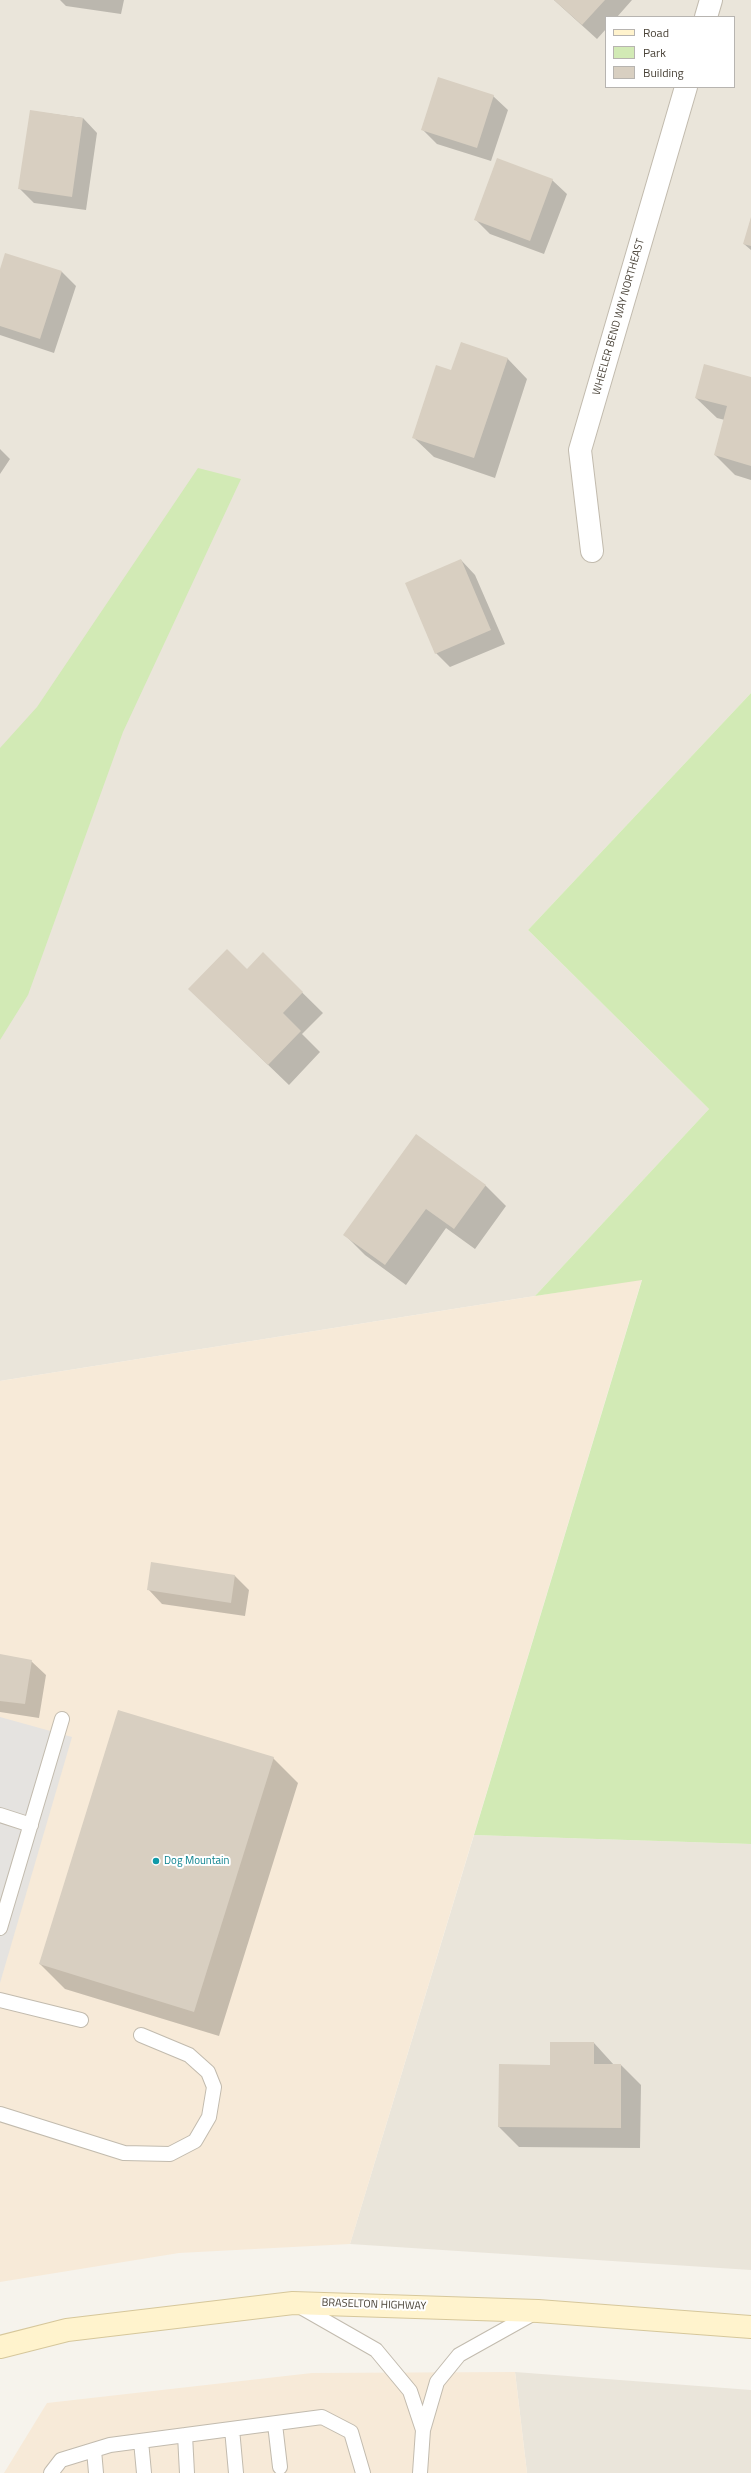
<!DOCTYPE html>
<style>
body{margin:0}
#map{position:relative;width:751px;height:2473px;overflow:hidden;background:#f6f3ec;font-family:"Titillium Web",sans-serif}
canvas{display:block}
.legend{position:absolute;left:605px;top:16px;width:130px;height:72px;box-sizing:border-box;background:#fff;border:1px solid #b7b4b0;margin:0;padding:5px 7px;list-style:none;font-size:12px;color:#4b4439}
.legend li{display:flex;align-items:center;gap:8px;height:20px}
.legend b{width:20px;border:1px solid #b7b4b0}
</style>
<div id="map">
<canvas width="751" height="2473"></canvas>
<ul class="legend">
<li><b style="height:5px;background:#fff3cd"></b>Road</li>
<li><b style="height:11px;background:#d2eab5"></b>Park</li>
<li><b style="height:11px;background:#d8cfc1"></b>Building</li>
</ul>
</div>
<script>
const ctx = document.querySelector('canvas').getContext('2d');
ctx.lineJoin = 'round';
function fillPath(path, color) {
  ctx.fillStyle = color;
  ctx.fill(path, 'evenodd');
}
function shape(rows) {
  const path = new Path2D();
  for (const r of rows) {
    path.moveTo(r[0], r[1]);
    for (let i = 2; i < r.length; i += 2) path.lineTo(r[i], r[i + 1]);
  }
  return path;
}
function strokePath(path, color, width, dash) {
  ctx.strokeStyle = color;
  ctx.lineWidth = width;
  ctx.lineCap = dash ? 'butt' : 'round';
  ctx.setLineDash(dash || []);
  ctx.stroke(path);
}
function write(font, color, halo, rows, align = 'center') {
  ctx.font = font + ' "Titillium Web",sans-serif';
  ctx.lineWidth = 4;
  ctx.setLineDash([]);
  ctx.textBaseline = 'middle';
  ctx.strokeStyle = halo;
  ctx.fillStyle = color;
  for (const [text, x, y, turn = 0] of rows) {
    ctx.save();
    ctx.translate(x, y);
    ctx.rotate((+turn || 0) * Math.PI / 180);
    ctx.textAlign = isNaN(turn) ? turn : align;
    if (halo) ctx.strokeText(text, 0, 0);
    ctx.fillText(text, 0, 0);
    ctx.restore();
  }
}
fillPath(shape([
 [0,0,751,0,751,693,528,930,709,1109,535,1296,0,1381],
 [606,17,734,17,734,87,606,87],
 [474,1835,751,1844,751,2270,350,2244],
 [515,2372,751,2390,751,2473,527,2473]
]), '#eae5da');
fillPath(shape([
 [642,1279,350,2244,179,2253,0,2282,0,1381],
 [515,2372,527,2473,4,2473,47,2403,312,2373]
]), '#f7ead8');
fillPath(shape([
 [198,468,241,479,123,732,28,995,0,1040,0,748,37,707],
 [751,693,751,1844,474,1835,642,1280,535,1296,709,1109,528,930]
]), '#d2eab5');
fillPath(shape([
 [0,1717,72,1737,0,1983]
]), '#e5e3e0');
fillPath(shape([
 [60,0,124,0,121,14,66,6],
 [554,0,632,0,617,17,606,17,606,29,597,39],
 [493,96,508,110,491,161,437,144,422,129],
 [31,111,83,118,97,133,86,210,34,203,20,189],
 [552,180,567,194,544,254,490,234,475,219],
 [751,219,751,250,744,244],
 [62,272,76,286,54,353,0,335,0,273],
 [507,358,527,379,495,478,434,457,413,437,452,371],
 [751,378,751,480,735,475,715,455,725,420,717,418,696,398],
 [0,449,10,459,0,474],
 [461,560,475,575,505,644,450,667,436,653],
 [263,954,323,1013,302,1034,320,1052,289,1085,210,1009],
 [416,1136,486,1186,506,1206,475,1249,446,1228,406,1285,365,1255,345,1235],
 [152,1563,235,1576,249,1590,245,1616,162,1604,148,1589],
 [0,1655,31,1661,46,1675,39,1718,0,1712],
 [273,1758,298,1783,219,2036,65,1989,40,1964],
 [594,2043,614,2065,621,2065,641,2085,640,2148,519,2147,499,2127,551,2066]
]), '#0003');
fillPath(shape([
 [554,0,605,0,582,25],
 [438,77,494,95,477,148,421,130],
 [30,110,83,118,72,197,18,189],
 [497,158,553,179,530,241,474,220],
 [751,217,751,246,743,244],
 [5,253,62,271,40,339,0,326,0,269],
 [461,342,508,358,474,458,412,438,436,365,451,370],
 [704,364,751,377,751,466,714,455,727,406,695,398],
 [461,559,491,630,435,654,405,583],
 [227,949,247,969,263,952,303,992,283,1013,301,1031,268,1065,188,989],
 [416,1134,486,1185,454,1229,426,1209,385,1265,343,1235],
 [151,1562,235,1575,231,1603,147,1590],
 [0,1654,32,1660,25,1704,0,1701],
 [118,1710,274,1757,194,2012,39,1964],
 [550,2042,594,2042,594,2064,621,2064,621,2128,498,2127,499,2064,550,2065]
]), '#d8cfc1');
const service = shape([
 [0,1815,31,1825],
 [0,1928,62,1719],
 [0,2000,81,2020],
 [0,2114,124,2153,170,2154,195,2141,209,2117,214,2087,208,2072,189,2055,141,2035],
 [299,2306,376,2350,410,2391,423,2430,437,2382,459,2355,536,2312],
 [275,2424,280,2467],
 [232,2429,236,2473],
 [185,2435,187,2473],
 [141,2441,144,2473],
 [94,2450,96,2473],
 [51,2473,61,2460,110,2445,322,2417,351,2432,363,2473],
 [420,2473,423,2430]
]);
const minor = shape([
 [706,17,711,0],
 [592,551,580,450,686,87]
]);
const secondary = shape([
 [0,2347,67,2330,293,2303,538,2311,751,2327]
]);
strokePath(service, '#c2bbae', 16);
strokePath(minor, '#c2bbae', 24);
strokePath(secondary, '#d6c79b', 24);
strokePath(service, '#fff', 14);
strokePath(minor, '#fff', 22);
strokePath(secondary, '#fff3cd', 22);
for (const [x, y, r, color] of [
 [156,1861,4,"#0f9aa8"]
]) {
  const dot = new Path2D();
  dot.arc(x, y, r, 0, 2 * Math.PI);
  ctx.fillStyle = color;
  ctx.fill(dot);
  strokePath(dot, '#fff', 1.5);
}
write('11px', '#4b4439', '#fff', [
 ["WHEELER BEND WAY NORTHEAST",619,317,-74],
 ["BRASELTON HIGHWAY",374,2305,2]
]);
write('11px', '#0d838f', '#fff', [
 ["Dog Mountain",164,1861]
], 'left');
</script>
